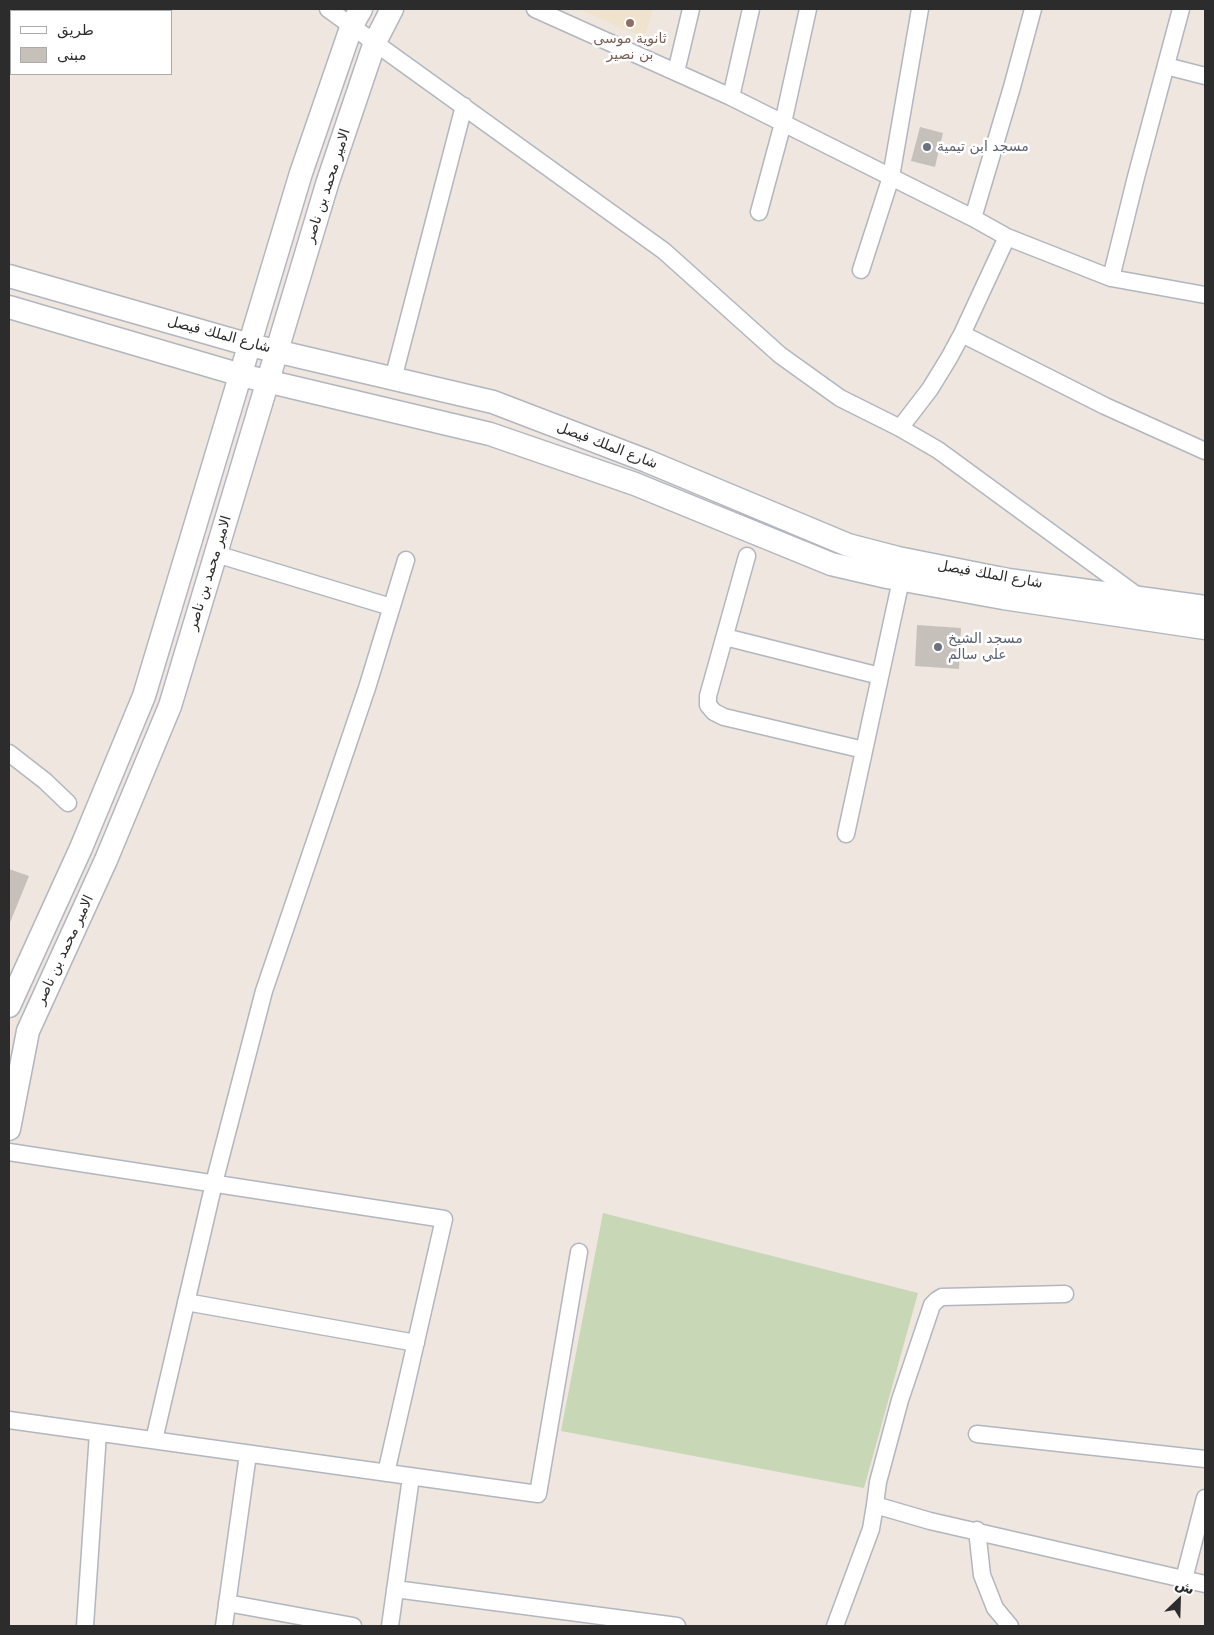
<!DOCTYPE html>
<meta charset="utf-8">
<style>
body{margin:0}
#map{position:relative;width:1214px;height:1635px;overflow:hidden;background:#eee6df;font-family:"DejaVu Sans","Noto Naskh Arabic",sans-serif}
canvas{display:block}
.frame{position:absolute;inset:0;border:10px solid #2c2c2c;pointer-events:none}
.legend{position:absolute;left:10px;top:10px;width:162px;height:65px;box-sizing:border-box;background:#fff;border:1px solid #ababab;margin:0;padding:6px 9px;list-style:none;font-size:15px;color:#2c2c2c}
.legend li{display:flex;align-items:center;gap:10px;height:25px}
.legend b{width:25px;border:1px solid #ababab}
.north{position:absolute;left:1154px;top:1575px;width:50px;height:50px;-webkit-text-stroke:4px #fff;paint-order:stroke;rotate:24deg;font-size:14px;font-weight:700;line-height:20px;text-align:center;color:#2c2c2c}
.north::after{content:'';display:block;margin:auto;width:18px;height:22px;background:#2c2c2c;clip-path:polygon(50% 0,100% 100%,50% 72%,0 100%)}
</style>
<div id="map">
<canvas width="1214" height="1635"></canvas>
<div class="frame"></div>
<ul class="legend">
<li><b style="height:6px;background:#fff"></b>طريق</li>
<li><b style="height:14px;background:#c6c0bb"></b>مبنى</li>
</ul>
<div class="north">ش</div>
</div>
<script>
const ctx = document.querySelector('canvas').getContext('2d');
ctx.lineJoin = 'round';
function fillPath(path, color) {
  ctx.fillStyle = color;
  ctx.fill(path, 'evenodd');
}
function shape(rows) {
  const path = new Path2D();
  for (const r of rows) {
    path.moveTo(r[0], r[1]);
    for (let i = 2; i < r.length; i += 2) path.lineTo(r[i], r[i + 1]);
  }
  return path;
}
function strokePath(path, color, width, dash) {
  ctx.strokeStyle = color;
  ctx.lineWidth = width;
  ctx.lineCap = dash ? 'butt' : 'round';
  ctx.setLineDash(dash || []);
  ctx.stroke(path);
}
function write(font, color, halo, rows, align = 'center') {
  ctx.font = font + ' "DejaVu Sans","Noto Naskh Arabic",sans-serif';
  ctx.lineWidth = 5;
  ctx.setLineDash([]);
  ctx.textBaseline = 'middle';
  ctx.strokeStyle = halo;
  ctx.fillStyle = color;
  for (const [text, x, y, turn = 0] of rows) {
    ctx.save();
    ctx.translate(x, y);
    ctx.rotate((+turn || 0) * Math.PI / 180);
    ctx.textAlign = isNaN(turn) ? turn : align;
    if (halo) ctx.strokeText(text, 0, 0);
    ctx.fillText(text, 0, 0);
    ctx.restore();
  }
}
fillPath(shape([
 [579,9,653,9,644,38]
]), '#efe3ce');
fillPath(shape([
 [603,1213,918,1293,864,1488,561,1431]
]), '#c8d7b6');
fillPath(shape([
 [920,127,943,133,935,167,911,161],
 [917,625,961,628,959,669,915,666],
 [9,869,29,876,9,925]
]), '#c6c0bb');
const street = shape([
 [328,9,664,251,780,355,840,398,900,428,938,450,1139,597],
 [535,9,731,97,973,218,1007,237,1111,278,1205,295],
 [1166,66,1205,76],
 [676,72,691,9],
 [731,97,751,9],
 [759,212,783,123,808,9],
 [973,218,1012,87,1033,9],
 [861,270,891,177,920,9],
 [1111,278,1136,177,1181,9],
 [962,334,1105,406,1205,451],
 [393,379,464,106],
 [900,428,930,389,949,358,962,334,1007,237],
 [216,554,391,607],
 [747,556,708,696,708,705,714,712,724,717,864,750],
 [725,637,880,676],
 [9,753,45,781,68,803],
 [846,834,901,580],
 [9,1152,444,1219,386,1473],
 [186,1302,416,1343],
 [9,1420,538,1494,579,1252],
 [977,1434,1205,1459],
 [154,1440,214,1183,264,991,367,688,406,560],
 [875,1505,878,1482,900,1400,932,1305,937,1300,942,1297,1065,1294],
 [977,1530,982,1575,995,1608,1010,1626],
 [1184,1579,1205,1498],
 [395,1589,677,1626],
 [227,1603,353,1626],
 [85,1626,98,1433],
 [224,1626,248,1454],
 [390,1626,411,1477],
 [835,1626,871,1529,875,1505,930,1521,1205,1584]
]);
const secondary = shape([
 [9,276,250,345,493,402,647,461,848,545,898,558,1008,580,1205,607],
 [9,307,241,375,490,434,635,484,831,564,887,577,1003,598,1205,628],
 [9,1006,81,848,144,696,301,173,352,25,361,9],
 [9,1129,28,1031,106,860,170,706,328,181,375,42,392,9]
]);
strokePath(street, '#b2b6bf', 19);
strokePath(secondary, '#b2b6bf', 25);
strokePath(street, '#fff', 16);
strokePath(secondary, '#fff', 22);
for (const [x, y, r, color] of [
 [630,23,5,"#8d6e63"],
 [927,147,5,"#6b7280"],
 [938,647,5,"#6b7280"]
]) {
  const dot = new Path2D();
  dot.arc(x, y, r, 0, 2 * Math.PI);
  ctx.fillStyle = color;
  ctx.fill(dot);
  strokePath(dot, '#fff', 2);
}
write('14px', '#785e54', '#fff', [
 ["ثانوية موسى",630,39],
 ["بن نصير",630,55]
]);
write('14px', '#5b616d', '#fff', [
 ["مسجد ابن تيمية",937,147],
 ["مسجد الشيخ",948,639],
 ["علي سالم",948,655]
], 'left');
write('14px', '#2c2c2c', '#fff', [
 ["الامير محمد بن ناصر",328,186,-72],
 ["شارع الملك فيصل",219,335,15],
 ["شارع الملك فيصل",607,446,21],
 ["الامير محمد بن ناصر",210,573,-73],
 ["شارع الملك فيصل",990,575,10],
 ["الامير محمد بن ناصر",65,950,-65]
]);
</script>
